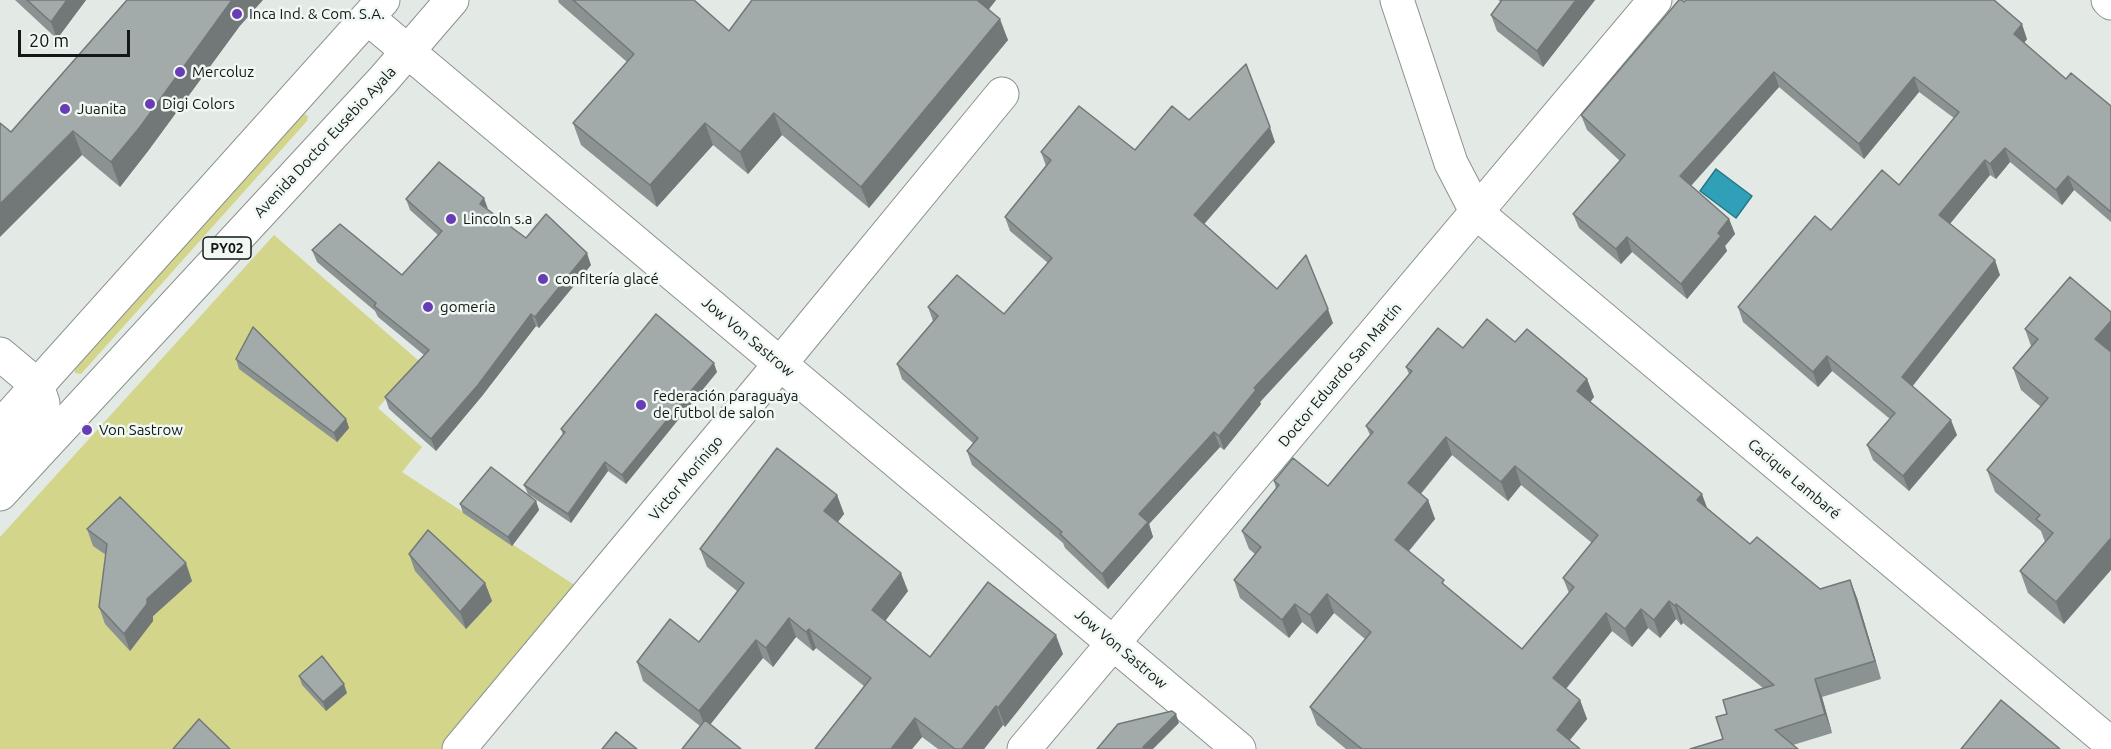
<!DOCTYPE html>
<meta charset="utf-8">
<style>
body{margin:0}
#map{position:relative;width:2111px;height:749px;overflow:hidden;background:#e3eae6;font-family:Ubuntu,sans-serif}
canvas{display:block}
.scale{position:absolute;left:18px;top:30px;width:112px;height:27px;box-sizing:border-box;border:3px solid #141715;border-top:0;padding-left:8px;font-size:18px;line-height:21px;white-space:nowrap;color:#141715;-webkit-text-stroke:4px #f0f8f3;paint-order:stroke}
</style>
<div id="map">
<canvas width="2111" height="749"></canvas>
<div class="scale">20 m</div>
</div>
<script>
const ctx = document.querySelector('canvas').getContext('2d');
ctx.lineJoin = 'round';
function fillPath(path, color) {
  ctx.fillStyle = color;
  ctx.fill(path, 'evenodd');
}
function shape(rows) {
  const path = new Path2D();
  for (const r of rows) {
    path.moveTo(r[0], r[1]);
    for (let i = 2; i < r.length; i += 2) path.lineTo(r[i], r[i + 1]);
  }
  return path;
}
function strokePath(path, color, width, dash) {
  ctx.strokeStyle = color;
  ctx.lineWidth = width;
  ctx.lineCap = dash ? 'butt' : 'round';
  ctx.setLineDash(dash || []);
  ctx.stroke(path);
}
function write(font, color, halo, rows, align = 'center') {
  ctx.font = font + ' Ubuntu,sans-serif';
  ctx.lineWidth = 5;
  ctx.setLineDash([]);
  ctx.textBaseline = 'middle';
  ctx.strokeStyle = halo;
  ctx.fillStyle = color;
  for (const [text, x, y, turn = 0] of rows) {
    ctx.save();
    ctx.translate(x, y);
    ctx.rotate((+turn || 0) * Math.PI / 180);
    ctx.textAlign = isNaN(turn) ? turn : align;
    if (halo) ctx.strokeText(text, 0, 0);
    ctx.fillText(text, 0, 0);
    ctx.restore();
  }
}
fillPath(shape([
 [304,114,308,116,307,121,81,374,75,373,75,368,300,115],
 [274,235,419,361,378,408,422,447,402,472,579,588,446,749,0,749,0,537]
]), '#d2d58a');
const water = shape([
 [1716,169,1752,196,1736,218,1700,191,1716,169]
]);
fillPath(water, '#309fb8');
strokePath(water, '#287687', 1.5);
const minor = shape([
 [1397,0,1451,163,1477,213,2111,744],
 [2108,0,2111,3],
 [368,18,1239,749],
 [0,354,37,385,43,403,40,419,0,466],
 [459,749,780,364,1002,94],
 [1024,749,1655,0]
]);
const highway = shape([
 [0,427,383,0],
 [0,494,383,80,452,0]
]);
strokePath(minor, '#8b928e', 35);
strokePath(highway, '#8b928e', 35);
strokePath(minor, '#fff', 33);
strokePath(highway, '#fff', 33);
fillPath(shape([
 [15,0,86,0,57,39],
 [558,0,694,0,729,31,752,0,996,0,989,9,1008,40,869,208,782,135,748,174,713,145,657,207,581,145,573,123,627,62,559,3],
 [1498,0,1595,0,1543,67,1497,31,1491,15,1501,2],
 [1684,2,2027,39,2024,43,2066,79,2111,106,2111,222,2074,190,2062,205,2010,162,1996,179,1990,175,1950,223,2000,275,1912,386,1957,435,1909,491,1873,460,1867,445,1890,419,1832,371,1818,387,1743,322,1738,307,1831,230,1899,185,1954,118,1919,92,1864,159,1779,87,1691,186,1729,219,1735,234,1725,246,1727,251,1687,299,1632,252,1621,264,1579,228,1573,214,1620,161,1587,130,1581,115],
 [239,27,148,151,120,187,82,155,11,132],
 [1189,120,1275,142,1204,224,1277,289,1333,323,1260,402,1261,404,1224,450,1220,447,1149,524,1153,537,1108,589,1065,548,1063,543,972,465,967,451,973,443,902,379,897,364,933,321,928,307,1004,314,1048,263,1010,231,1005,217,1046,166,1041,152,1135,150],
 [406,199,488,209,526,238,591,265,539,328,536,326,482,396,436,451,389,409,385,397,424,355,378,317,375,311,317,262,312,250,402,275,438,235,410,210],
 [2070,277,2064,624,2028,593,2020,571,2045,542,2041,531,1995,492,1987,470,2041,407,2021,390,2013,368,2031,346,2025,329],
 [1515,342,1587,379,1594,397,1590,402,1707,509,1750,544,1820,589,1850,580,1857,598,1881,679,1822,697,1832,733,1793,745,1723,739,1727,714,1763,688,1683,623,1681,625,1676,619,1660,638,1648,628,1632,647,1612,631,1566,689,1580,700,1587,719,1570,740,1580,749,1346,749,1317,725,1310,707,1365,639,1334,613,1317,634,1302,622,1289,638,1240,598,1234,580,1255,554,1249,549,1242,531,1276,489,1274,481,1328,486,1370,435,1366,426,1409,374,1406,367,1463,348],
 [1452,455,1508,501,1521,485,1592,543,1563,578,1569,593,1522,649,1447,587,1409,551,1435,519,1428,500,1421,494],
 [236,359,346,419,349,428,337,442,239,369],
 [717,372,626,484,608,471,571,523,528,494,524,485,563,435,561,429],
 [837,495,844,514,838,522,908,591,885,621,930,657,1063,654,1005,727,1003,725,984,749,938,749,922,737,912,749,815,749,864,686,816,648,813,651,796,637,773,667,763,658,700,726,643,681,637,662,699,642,737,591,707,567,700,549],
 [536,501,539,510,512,546,463,513,460,504],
 [87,529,192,581,153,616,153,621,130,651,105,624,99,607,106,555,93,546],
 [409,554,485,583,492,601,466,629,415,571],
 [299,676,347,693,326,711,302,685]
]), '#8b9392');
fillPath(shape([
 [67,0,86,0,57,39,51,22],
 [232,0,263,0,239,27,148,151,120,187,111,162],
 [974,0,996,0,981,19],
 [1576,0,1595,0,1543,67,1537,51],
 [1000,19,1008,40,869,208,861,187],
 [2022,24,2027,39,2019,49,2014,34],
 [1774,72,1779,87,1686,191,1680,176],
 [1914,77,1919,92,1864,159,1859,144],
 [774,113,782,135,748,174,740,152],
 [705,123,713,145,657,207,650,185],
 [1270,127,1275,142,1199,230,1194,215],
 [73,131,82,155,0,237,0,204],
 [2005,148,2010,162,1996,179,1990,164],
 [1985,160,1990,175,1945,230,1939,215],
 [2068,176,2074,190,2062,205,2056,190],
 [484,198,488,209,480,204],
 [1729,219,1735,234,1725,246,1727,251,1687,299,1681,284,1718,233],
 [1627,237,1632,252,1621,264,1616,249],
 [587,253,591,265,539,328,535,317],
 [1995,260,2000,275,1908,392,1902,377],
 [1328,309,1333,323,1260,402,1261,404,1224,450,1219,436,1254,388],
 [531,314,536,326,482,396,436,451,431,439],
 [2111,321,2111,352,2095,339],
 [1827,356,1832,371,1818,387,1813,372],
 [714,363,717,372,626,484,622,475],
 [1587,379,1594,397,1584,410,1577,391],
 [346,419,349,428,337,442,334,433],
 [1951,420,1957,435,1909,491,1903,476],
 [1214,432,1220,447,1149,524,1153,537,1108,589,1102,574,1139,514],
 [1446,437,1452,455,1414,501,1408,483],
 [605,462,608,471,571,523,568,514],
 [1515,466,1521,485,1508,501,1501,482],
 [1702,494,1709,513,1697,500],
 [837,495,844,514,831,530,824,511],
 [1428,500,1435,519,1402,559,1395,540],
 [536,501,539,510,512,546,508,537],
 [2111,538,2111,570,2064,624,2056,602],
 [186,563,192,581,153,616,153,621,130,651,124,634,147,599],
 [901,573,908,591,879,629,872,610],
 [1850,580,1857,598,1881,679,1875,661],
 [485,583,492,601,466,629,460,612],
 [1327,594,1334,613,1317,634,1310,615],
 [1669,601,1676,619,1660,638,1654,620],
 [1295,604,1302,622,1289,638,1282,620],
 [1676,604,1683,623,1681,625,1675,606],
 [1641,609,1648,628,1632,647,1625,629],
 [1606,613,1612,631,1559,697,1553,678],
 [789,618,796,637,773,667,766,648],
 [809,629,816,648,813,651,806,632],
 [1056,635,1063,654,1005,727,998,708],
 [756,640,763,658,706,730,699,711],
 [1815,679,1822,697,1832,733,1825,714],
 [344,684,347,693,326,711,323,702],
 [1580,700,1587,719,1563,748,1557,730],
 [996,706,1003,725,984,749,962,749],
 [1176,714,1179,723,1153,749,1143,749,1143,747],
 [915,718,922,737,912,749,891,749]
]), '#717877');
const building = shape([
 [27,0,67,0,51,22,27,0],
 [127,0,232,0,140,127,111,162,73,131,0,204,0,123,11,132,127,0],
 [573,0,694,0,729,31,752,0,977,0,1000,19,861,187,774,113,740,152,705,123,650,185,573,123,634,54,573,0],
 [1502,0,1576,0,1537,51,1491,15,1502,0],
 [1679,0,1682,0,1684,2,1686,0,1994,0,2022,24,2014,34,2066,79,2071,73,2111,106,2111,212,2068,176,2056,190,2005,148,1990,164,1985,160,1939,215,1995,260,1902,377,1951,420,1903,476,1867,445,1895,413,1827,356,1813,372,1738,307,1815,216,1831,230,1882,170,1899,185,1959,112,1914,77,1859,144,1774,72,1680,176,1729,219,1718,233,1721,236,1681,284,1627,237,1616,249,1573,214,1625,155,1581,115,1679,0],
 [1246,64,1270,127,1194,215,1277,289,1306,255,1328,309,1254,388,1256,390,1219,436,1214,432,1139,514,1148,522,1102,574,1060,534,1062,532,967,451,978,438,897,364,938,316,928,307,957,275,1004,314,1052,258,1005,217,1051,160,1041,152,1079,106,1135,150,1172,106,1189,120,1246,64],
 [439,162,484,198,480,204,526,238,546,214,587,253,535,317,531,314,478,385,431,439,385,397,429,350,374,306,376,303,312,250,340,224,402,275,442,231,406,199,439,162],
 [2070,277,2111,312,2111,321,2095,339,2111,352,2111,538,2056,602,2020,571,2053,533,2036,519,2040,515,1987,470,2048,398,2013,368,2038,339,2025,329,2070,277],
 [656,314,714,363,622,475,605,462,568,514,524,485,565,432,561,429,656,314],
 [1487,319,1515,342,1527,329,1587,379,1577,391,1702,494,1697,500,1750,544,1757,537,1820,589,1850,580,1875,661,1815,679,1825,714,1775,730,1798,749,1690,749,1723,739,1716,717,1727,714,1723,700,1774,685,1676,604,1675,606,1669,601,1654,620,1641,609,1625,629,1606,613,1553,678,1580,700,1557,730,1580,749,1362,749,1310,707,1371,632,1327,594,1310,615,1295,604,1282,620,1234,580,1261,547,1242,531,1279,485,1274,481,1293,458,1328,486,1373,432,1366,426,1412,371,1406,367,1438,328,1463,348,1487,319],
 [1446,437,1501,482,1515,466,1598,535,1563,578,1574,587,1522,649,1442,583,1444,580,1395,540,1428,500,1408,483,1446,437],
 [253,327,346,419,334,433,236,359,253,327],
 [777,448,837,495,824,511,901,573,872,610,930,657,988,582,1056,635,998,708,996,706,962,749,955,749,915,718,891,749,815,749,871,678,809,629,806,632,789,618,766,648,756,640,699,711,637,662,670,619,699,642,744,583,700,549,777,448],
 [491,467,536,501,508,537,460,504,491,467],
 [120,497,186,563,147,599,147,604,124,634,99,607,107,544,87,529,120,497],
 [428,530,485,583,460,612,409,554,428,530],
 [322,656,344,684,323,702,299,676,322,656],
 [2001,700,2060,749,1961,749,2001,700],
 [1172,711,1176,714,1143,747,1145,749,1097,749,1118,724,1172,711],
 [199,719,230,749,173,749,199,719],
 [705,720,741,749,682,749,705,720],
 [616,732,637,749,602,749,616,732]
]);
fillPath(building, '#a2abaa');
strokePath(building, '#717877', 1.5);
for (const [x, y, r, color] of [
 [237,14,6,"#683cb4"],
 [180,72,6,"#683cb4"],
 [150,104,6,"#683cb4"],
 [65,109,6,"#683cb4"],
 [451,219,6,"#683cb4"],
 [543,279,6,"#683cb4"],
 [428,307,6,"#683cb4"],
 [641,405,6,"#683cb4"],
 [87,430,6,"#683cb4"]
]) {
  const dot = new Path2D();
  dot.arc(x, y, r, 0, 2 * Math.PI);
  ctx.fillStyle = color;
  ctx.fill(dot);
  strokePath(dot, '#f0f8f3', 2);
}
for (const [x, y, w] of [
 [227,248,48]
]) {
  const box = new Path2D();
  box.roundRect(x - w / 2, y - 11, w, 22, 4.5);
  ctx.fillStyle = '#f0f8f3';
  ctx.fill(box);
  strokePath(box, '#141715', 1.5);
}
write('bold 14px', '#141715', null, [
 ["PY02",227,248]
]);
write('15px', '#141715', '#f0f8f3', [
 ["Inca Ind. & Com. S.A.",249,14],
 ["Mercoluz",192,72],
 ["Digi Colors",162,104],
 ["Juanita",77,109],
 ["Lincoln s.a",463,219],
 ["confitería glacé",555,279],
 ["gomeria",440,307],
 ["federación paraguaya",653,396],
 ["de futbol de salon",653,413],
 ["Von Sastrow",99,430]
], 'left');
write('15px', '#141715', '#f0f8f3', [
 ["Avenida Doctor Eusebio Ayala",325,142,-47],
 ["Jow Von Sastrow",748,337,40],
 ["Doctor Eduardo San Martín",1340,375,-50],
 ["Victor Morínigo",686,478,-50],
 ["Cacique Lambaré",1794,479,40],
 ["Jow Von Sastrow",1121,649,40]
]);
</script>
